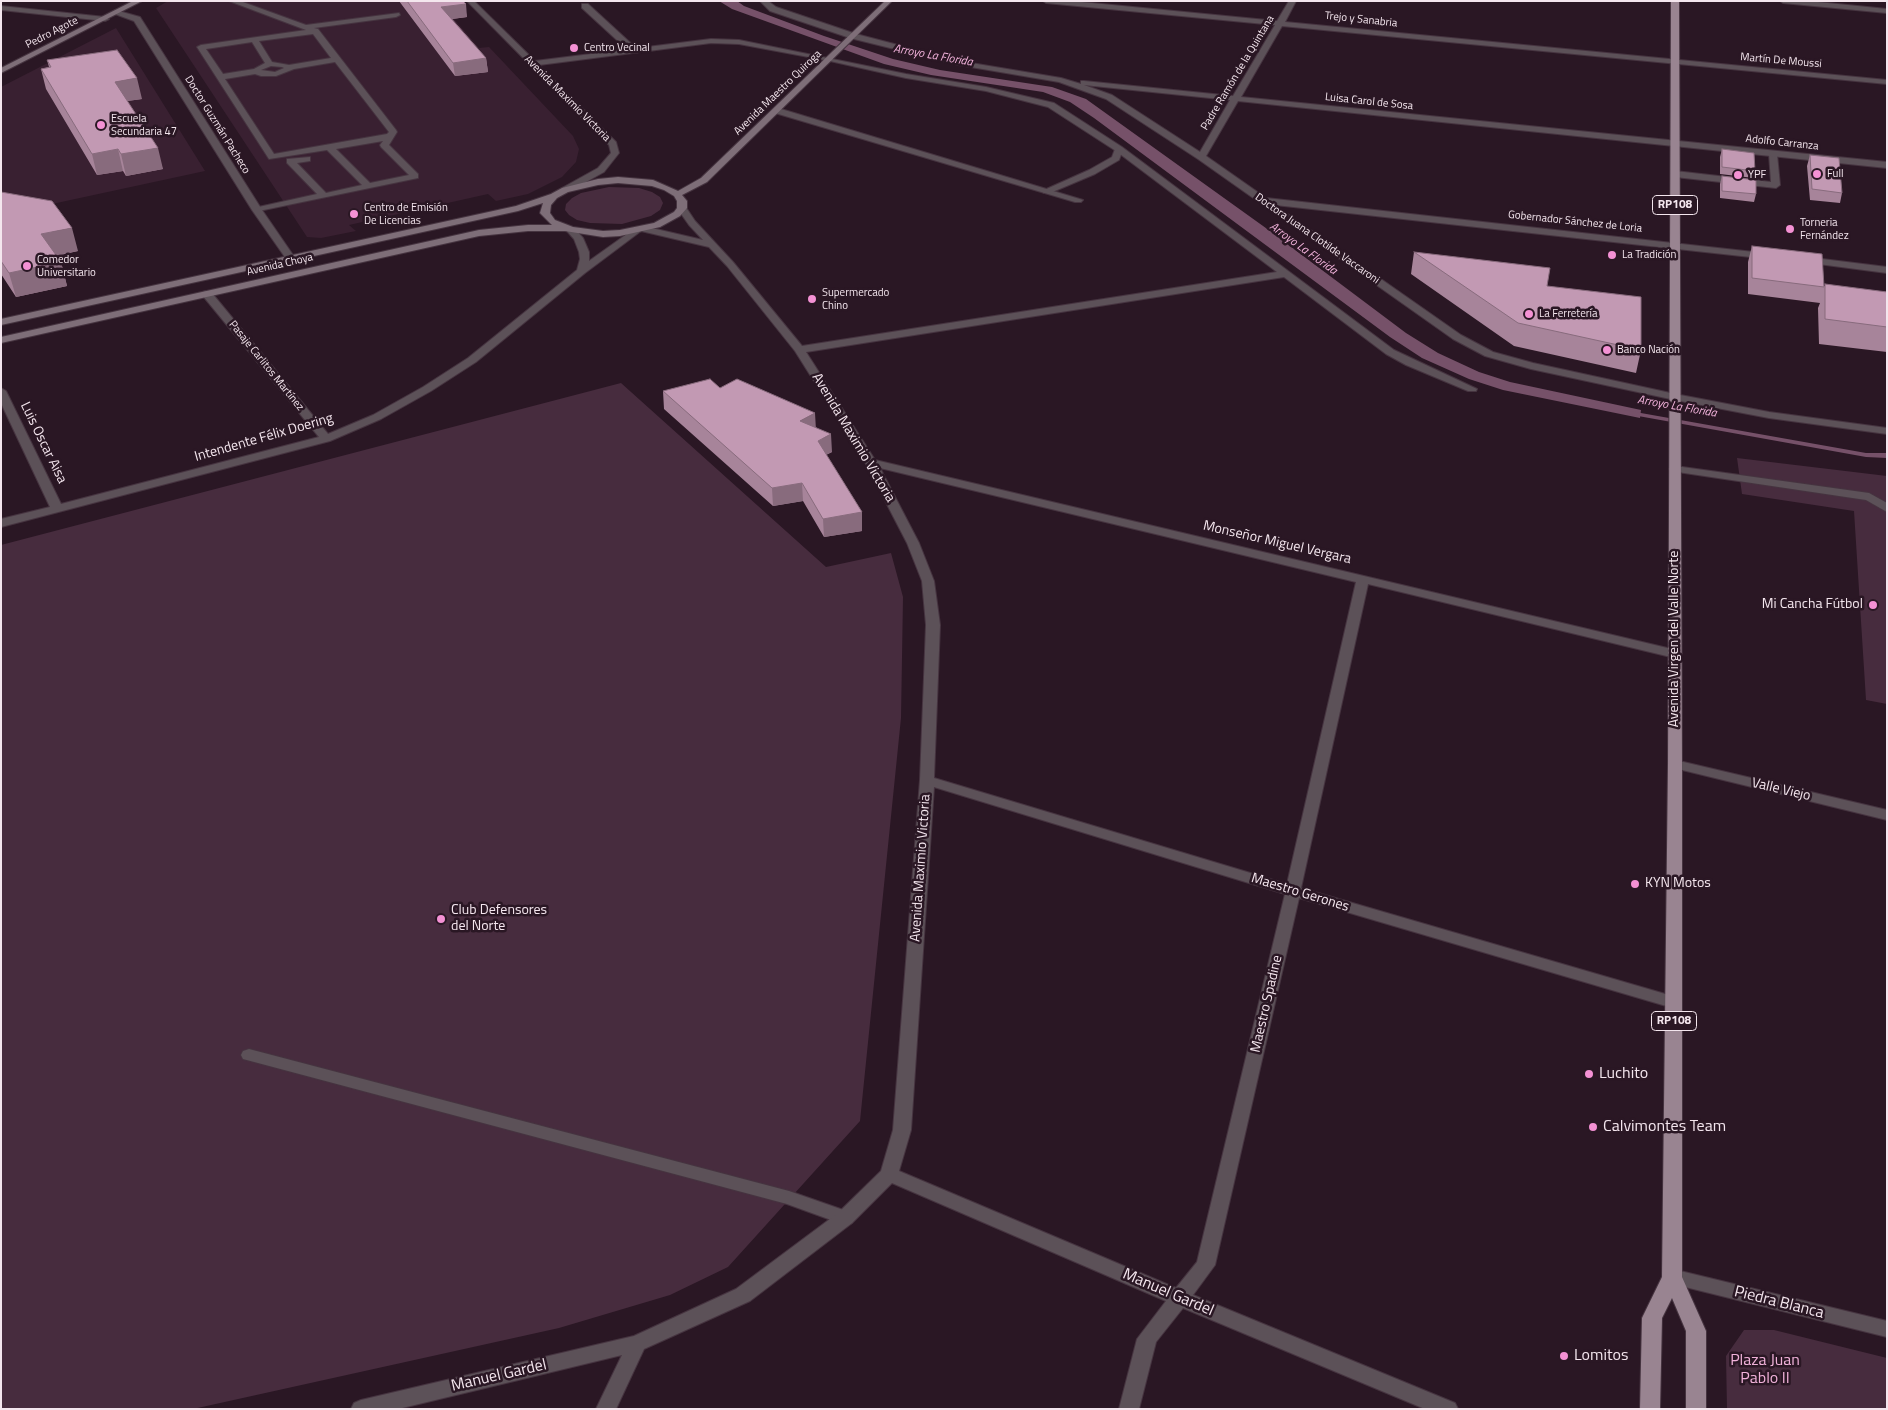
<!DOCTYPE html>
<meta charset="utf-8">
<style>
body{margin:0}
#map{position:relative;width:1888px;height:1410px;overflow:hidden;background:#2a1724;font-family:"Titillium Web",sans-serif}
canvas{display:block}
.frame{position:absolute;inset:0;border:2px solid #f4e6ee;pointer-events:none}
</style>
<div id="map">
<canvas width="1888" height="1410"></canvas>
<div class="frame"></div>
</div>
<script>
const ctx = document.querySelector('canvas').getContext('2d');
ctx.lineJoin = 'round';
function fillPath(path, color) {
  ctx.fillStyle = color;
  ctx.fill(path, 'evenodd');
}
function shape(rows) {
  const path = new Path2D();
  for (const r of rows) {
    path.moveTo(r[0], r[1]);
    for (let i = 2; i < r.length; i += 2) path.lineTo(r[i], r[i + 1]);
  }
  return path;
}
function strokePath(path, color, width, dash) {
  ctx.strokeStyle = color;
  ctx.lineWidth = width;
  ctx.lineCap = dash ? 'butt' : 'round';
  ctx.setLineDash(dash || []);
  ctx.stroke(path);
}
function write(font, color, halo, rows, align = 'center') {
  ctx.font = font + ' "Titillium Web",sans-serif';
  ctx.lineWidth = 5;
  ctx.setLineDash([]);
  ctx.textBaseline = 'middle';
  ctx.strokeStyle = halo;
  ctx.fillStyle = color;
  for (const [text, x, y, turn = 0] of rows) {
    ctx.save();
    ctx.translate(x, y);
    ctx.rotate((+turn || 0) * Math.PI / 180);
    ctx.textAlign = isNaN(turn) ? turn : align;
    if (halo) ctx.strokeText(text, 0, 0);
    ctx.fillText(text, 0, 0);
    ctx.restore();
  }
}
fillPath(shape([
 [168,1,455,1,467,17,454,19,479,48,489,47,573,136,579,149,576,162,562,177,528,194,496,201,488,194,349,225,356,231,321,238,307,237,156,8],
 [116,28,205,171,1,215,1,87]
]), '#392031');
fillPath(shape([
 [609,187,639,188,652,192,660,197,663,203,660,210,651,216,622,224,590,223,577,220,569,215,565,210,566,204,572,198,581,193],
 [621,383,826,567,891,553,903,597,901,718,860,1121,728,1267,670,1295,559,1328,193,1409,1,1409,1,545],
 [1737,458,1887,476,1887,704,1866,700,1854,511,1742,494],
 [1744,1330,1774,1330,1887,1358,1887,1409,1727,1409,1726,1356]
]), '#472c3e');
fillPath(shape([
 [719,1,737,1,744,6,824,36,893,59,940,70,1052,87,1086,99,1270,231,1406,333,1438,353,1479,372,1510,382,1641,410,1640,418,1503,390,1469,379,1422,358,1390,337,1094,118,1070,102,1043,92,931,75,884,64,732,9]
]), '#765169');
fillPath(shape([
 [1624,410,1866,453,1887,453,1887,458,1866,457,1627,414,1624,414,1624,410]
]), '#765169');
const service = shape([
 [229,1,240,1,306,25,399,13,400,15,396,17,314,28,318,29,396,130,397,132,389,145,418,174,418,178,254,212,254,208,317,194,287,163,287,159,310,157,310,161,297,163,326,193,362,185,327,150,269,159,197,47,201,45,306,30,229,1],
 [313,34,331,58,289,65,272,62,259,41,313,34],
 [252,42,265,63,254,69,223,74,206,49,252,42],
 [335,62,389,132,387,134,274,154,225,79,255,74,261,76,276,76,294,69,335,62],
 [271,66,282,67,284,68,275,72,261,70,271,66],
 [383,141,380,145,381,147,409,175,370,183,336,149,383,141],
 [582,4,588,4,637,49,637,53,631,53,582,8,582,4],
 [1119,146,1123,149,1119,160,1095,174,1050,193,1044,193,1042,191,1089,170,1112,157,1115,149,1119,146],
 [1773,151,1777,154,1780,185,1776,188,1675,177,1671,174,1675,171,1771,182,1769,154,1773,151],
 [1675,466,1869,493,1887,503,1887,512,1866,500,1671,471,1669,469,1671,467,1675,466],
 [249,1049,789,1191,852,1213,854,1218,852,1223,845,1225,787,1204,243,1059,241,1055,243,1051,249,1049]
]);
const minor = shape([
 [467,1,474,1,535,61,711,39,739,40,906,74,986,87,1054,103,1122,147,1394,350,1477,389,1476,391,1468,391,1406,365,1386,354,1284,277,806,352,875,460,1680,651,1682,654,1680,657,1675,658,1368,584,1301,888,1679,998,1681,1002,1679,1006,1673,1008,1299,898,1215,1265,1193,1295,1455,1403,1458,1409,1425,1409,1183,1308,1156,1342,1139,1409,1119,1409,1137,1339,1166,1301,892,1183,852,1223,750,1301,644,1349,616,1409,596,1409,622,1355,398,1409,351,1409,354,1403,361,1400,634,1336,736,1289,838,1213,881,1171,893,1130,920,780,926,625,922,581,907,543,865,462,795,351,727,266,709,247,641,231,585,273,476,362,431,391,381,419,330,441,1,527,1,519,50,507,1,403,1,388,6,391,61,504,319,437,203,296,203,292,207,291,211,292,328,434,373,415,423,387,468,358,577,270,580,259,579,252,574,239,566,230,568,228,574,228,583,238,589,252,589,261,634,229,643,226,703,240,689,225,677,208,682,205,685,206,695,221,733,262,802,346,1277,272,1116,151,1048,107,986,91,906,78,830,61,739,44,711,43,539,65,616,142,619,153,604,172,568,192,562,192,562,188,598,168,611,153,609,145,467,1],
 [880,468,1356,582,1287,884,934,778,940,625,934,581,919,543,880,468],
 [934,787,1285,894,1197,1262,1176,1288,899,1171,911,1130,934,787],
 [760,1,768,1,776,7,856,34,959,61,1061,78,1081,84,1081,81,1084,81,1233,96,1275,25,1046,3,1043,1,1071,1,1277,21,1289,1,1296,1,1285,22,1887,80,1887,84,1282,26,1241,97,1887,162,1887,168,1238,101,1206,156,1266,198,1772,254,1772,258,1769,259,1275,205,1461,335,1493,352,1533,363,1675,394,1769,412,1887,428,1887,434,1769,418,1675,400,1531,369,1485,356,1453,339,1198,159,1106,99,1059,82,959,65,850,38,770,11,760,1],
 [1084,85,1230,100,1200,152,1112,95,1084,85],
 [1780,1,1808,1,1887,9,1887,13,1783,3,1780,1],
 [1,6,105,17,109,19,105,21,1,10,1,6],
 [115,10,140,17,262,210,295,258,293,260,287,260,252,210,134,21,115,14,115,10],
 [775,109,781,109,1083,200,1081,202,1075,202,775,113,775,109],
 [1806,257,1887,267,1887,273,1803,262,1801,260,1806,257],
 [1672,1269,1887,1321,1887,1337,1665,1282,1662,1277,1665,1272,1672,1269]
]);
const tertiary = shape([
 [1675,760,1887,810,1887,820,1670,767,1668,764,1670,761,1675,760]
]);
const secondary = shape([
 [133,1,142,1,1,73,1,68,133,1],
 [885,1,892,1,707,182,682,195,687,201,687,208,680,216,660,227,620,236,603,237,565,231,528,231,479,236,1,343,1,337,479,230,528,225,552,225,540,213,543,203,518,211,1,325,1,319,516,206,551,194,562,188,598,179,618,177,653,180,678,191,701,178,885,1],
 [618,183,652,186,664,190,674,196,677,201,677,208,674,212,654,223,620,230,603,231,573,227,555,220,550,213,551,205,557,198,568,192,598,185,618,183]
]);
const primary = shape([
 [1671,1,1679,1,1682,764,1682,1277,1706,1331,1706,1409,1686,1409,1686,1331,1672,1298,1662,1318,1660,1409,1640,1409,1642,1318,1662,1277,1668,764,1671,1]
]);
strokePath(service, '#463440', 2);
strokePath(minor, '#463440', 2);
strokePath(tertiary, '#463440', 2);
strokePath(secondary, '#463440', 2);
strokePath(primary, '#463440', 2);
fillPath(service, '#5c5158');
fillPath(minor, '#5c5158');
fillPath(tertiary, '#5c5158');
fillPath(secondary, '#7e6e78');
fillPath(primary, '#998491');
fillPath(shape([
 [399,1,463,1,467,17,452,19,486,58,488,72,455,76],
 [47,60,142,99,127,101,163,169,126,176,123,171,97,175,46,89,41,69,49,67],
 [1722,149,1755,171,1754,178,1720,174,1720,157],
 [1810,155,1842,193,1840,203,1810,200,1807,166],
 [1722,176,1756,194,1754,202,1720,198,1720,184],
 [1,192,78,251,56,256,61,262,67,286,16,297,1,274],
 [1752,246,1824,286,1887,292,1887,352,1819,344,1818,308,1820,303,1748,294,1748,262],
 [1414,252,1547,286,1641,350,1636,373,1514,346,1411,274],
 [720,388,816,427,832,452,826,455,862,512,862,531,824,537,803,501,773,506,664,409,663,391]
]), '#a7849a');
fillPath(shape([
 [466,4,467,17,443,20,441,7],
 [486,58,488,72,455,76,453,63],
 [137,78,142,99,120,102,115,82],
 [158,148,163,169,126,176,121,154],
 [118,149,123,171,97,175,92,154],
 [72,228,78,251,48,257,41,234],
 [61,262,67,286,16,297,9,273],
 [815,413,816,430,800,421],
 [831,434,832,452,819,458,818,441],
 [802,483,803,501,773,506,772,488],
 [862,512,862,531,824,537,823,519]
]), '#886b7d');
const building = shape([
 [407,1,463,1,466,4,441,7,486,58,453,63,407,1],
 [117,50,137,78,115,82,158,148,121,154,118,149,92,154,41,69,51,67,47,60,117,50],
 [1722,149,1754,153,1755,171,1722,167,1722,149],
 [1810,155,1839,158,1842,193,1812,189,1810,155],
 [1722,176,1756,180,1756,194,1722,191,1722,176],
 [1,192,52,201,72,228,41,234,61,262,9,273,1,261,1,192],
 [1752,246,1822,254,1824,287,1752,278,1752,246],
 [1414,252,1550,268,1547,286,1641,297,1641,350,1518,323,1414,252],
 [1825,284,1887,292,1887,327,1825,319,1825,284],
 [710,379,720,388,737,379,815,413,800,421,831,434,818,441,862,512,823,519,802,483,772,488,663,391,710,379]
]);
fillPath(building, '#c299b3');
strokePath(building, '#886b7d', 1);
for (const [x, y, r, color] of [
 [574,48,5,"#f491d4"],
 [101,125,5,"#f491d4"],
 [1817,174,5,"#f491d4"],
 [1738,175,5,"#f491d4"],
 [354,214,5,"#f491d4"],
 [1790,229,5,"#f491d4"],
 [1612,255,5,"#f491d4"],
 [27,266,5,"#f491d4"],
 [812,299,5,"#f491d4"],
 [1529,314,5,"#f491d4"],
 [1607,350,5,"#f491d4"],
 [1873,605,5,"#f491d4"],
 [1635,884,5,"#f491d4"],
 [441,919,5,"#f491d4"],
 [1589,1074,5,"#f491d4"],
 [1593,1127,5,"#f491d4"],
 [1564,1356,5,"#f491d4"]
]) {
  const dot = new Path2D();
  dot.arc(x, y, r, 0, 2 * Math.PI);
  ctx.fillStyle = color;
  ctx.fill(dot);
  strokePath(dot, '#2a1724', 2);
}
write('11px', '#f4e6ee', '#2a1724', [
 ["Trejo y Sanabria",1361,20,6],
 ["Pedro Agote",52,33,-27],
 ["Martín De Moussi",1781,61,5],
 ["Padre Ramón de la Quintana",1238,73,-59],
 ["Avenida Maestro Quiroga",778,93,-44],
 ["Avenida Maximio Victoria",567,99,45],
 ["Luisa Carol de Sosa",1369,102,6],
 ["Doctor Guzmán Pacheco",217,125,58],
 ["Adolfo Carranza",1782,143,6],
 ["Gobernador Sánchez de Loria",1575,222,6],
 ["Doctora Juana Clotilde Vaccaroni",1317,239,35],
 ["Avenida Choya",280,265,-13],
 ["Pasaje Carlitos Martínez",266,366,51]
]);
write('11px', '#f4e6ee', '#2a1724', [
 ["Centro Vecinal",584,48],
 ["Escuela",111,119],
 ["Secundaria 47",111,132],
 ["Full",1827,174],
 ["YPF",1748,175],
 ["Centro de Emisión",364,208],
 ["De Licencias",364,221],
 ["Torneria",1800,223],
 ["Fernández",1800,236],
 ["La Tradición",1622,255],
 ["Comedor",37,260],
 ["Universitario",37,273],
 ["Supermercado",822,293],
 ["Chino",822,306],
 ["La Ferretería",1539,314],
 ["Banco Nación",1617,350]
], 'left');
write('italic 12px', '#f4b4dd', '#2a1724', [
 ["Arroyo La Florida",933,56,10],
 ["Arroyo La Florida",1303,249,36],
 ["Arroyo La Florida",1677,407,10]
]);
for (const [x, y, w] of [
 [1675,205,45],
 [1674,1021,45]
]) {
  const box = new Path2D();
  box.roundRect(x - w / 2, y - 9.5, w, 19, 4);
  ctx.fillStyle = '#2a1724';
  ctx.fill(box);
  strokePath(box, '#f4e6ee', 1);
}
write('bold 12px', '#f4e6ee', null, [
 ["RP108",1675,205],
 ["RP108",1674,1021]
]);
write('14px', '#f4e6ee', '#2a1724', [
 ["Intendente Félix Doering",264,438,-16],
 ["Avenida Maximio Victoria",853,438,59],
 ["Luis Oscar Aisa",43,443,64],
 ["Monseñor Miguel Vergara",1277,543,13],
 ["Avenida Virgen del Valle Norte",1675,639,-90],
 ["Valle Viejo",1781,790,13],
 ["Avenida Maximio Victoria",921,868,-86],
 ["Maestro Gerones",1300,893,17],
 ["Maestro Spadine",1267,1004,-77]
]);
write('14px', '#f4e6ee', '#2a1724', [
 ["Mi Cancha Fútbol",1863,605,"right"],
 ["KYN Motos",1645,884],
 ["Club Defensores",451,911],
 ["del Norte",451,927]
], 'left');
write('16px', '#f4e6ee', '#2a1724', [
 ["Luchito",1599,1074],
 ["Calvimontes Team",1603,1127],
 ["Lomitos",1574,1356]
], 'left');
write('16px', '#f4e6ee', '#2a1724', [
 ["Manuel Gardel",1168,1293,23],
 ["Piedra Blanca",1779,1303,14],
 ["Manuel Gardel",499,1376,-13]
]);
write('16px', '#f0b1d9', '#2a1724', [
 ["Plaza Juan",1765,1361],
 ["Pablo II",1765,1379]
]);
</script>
